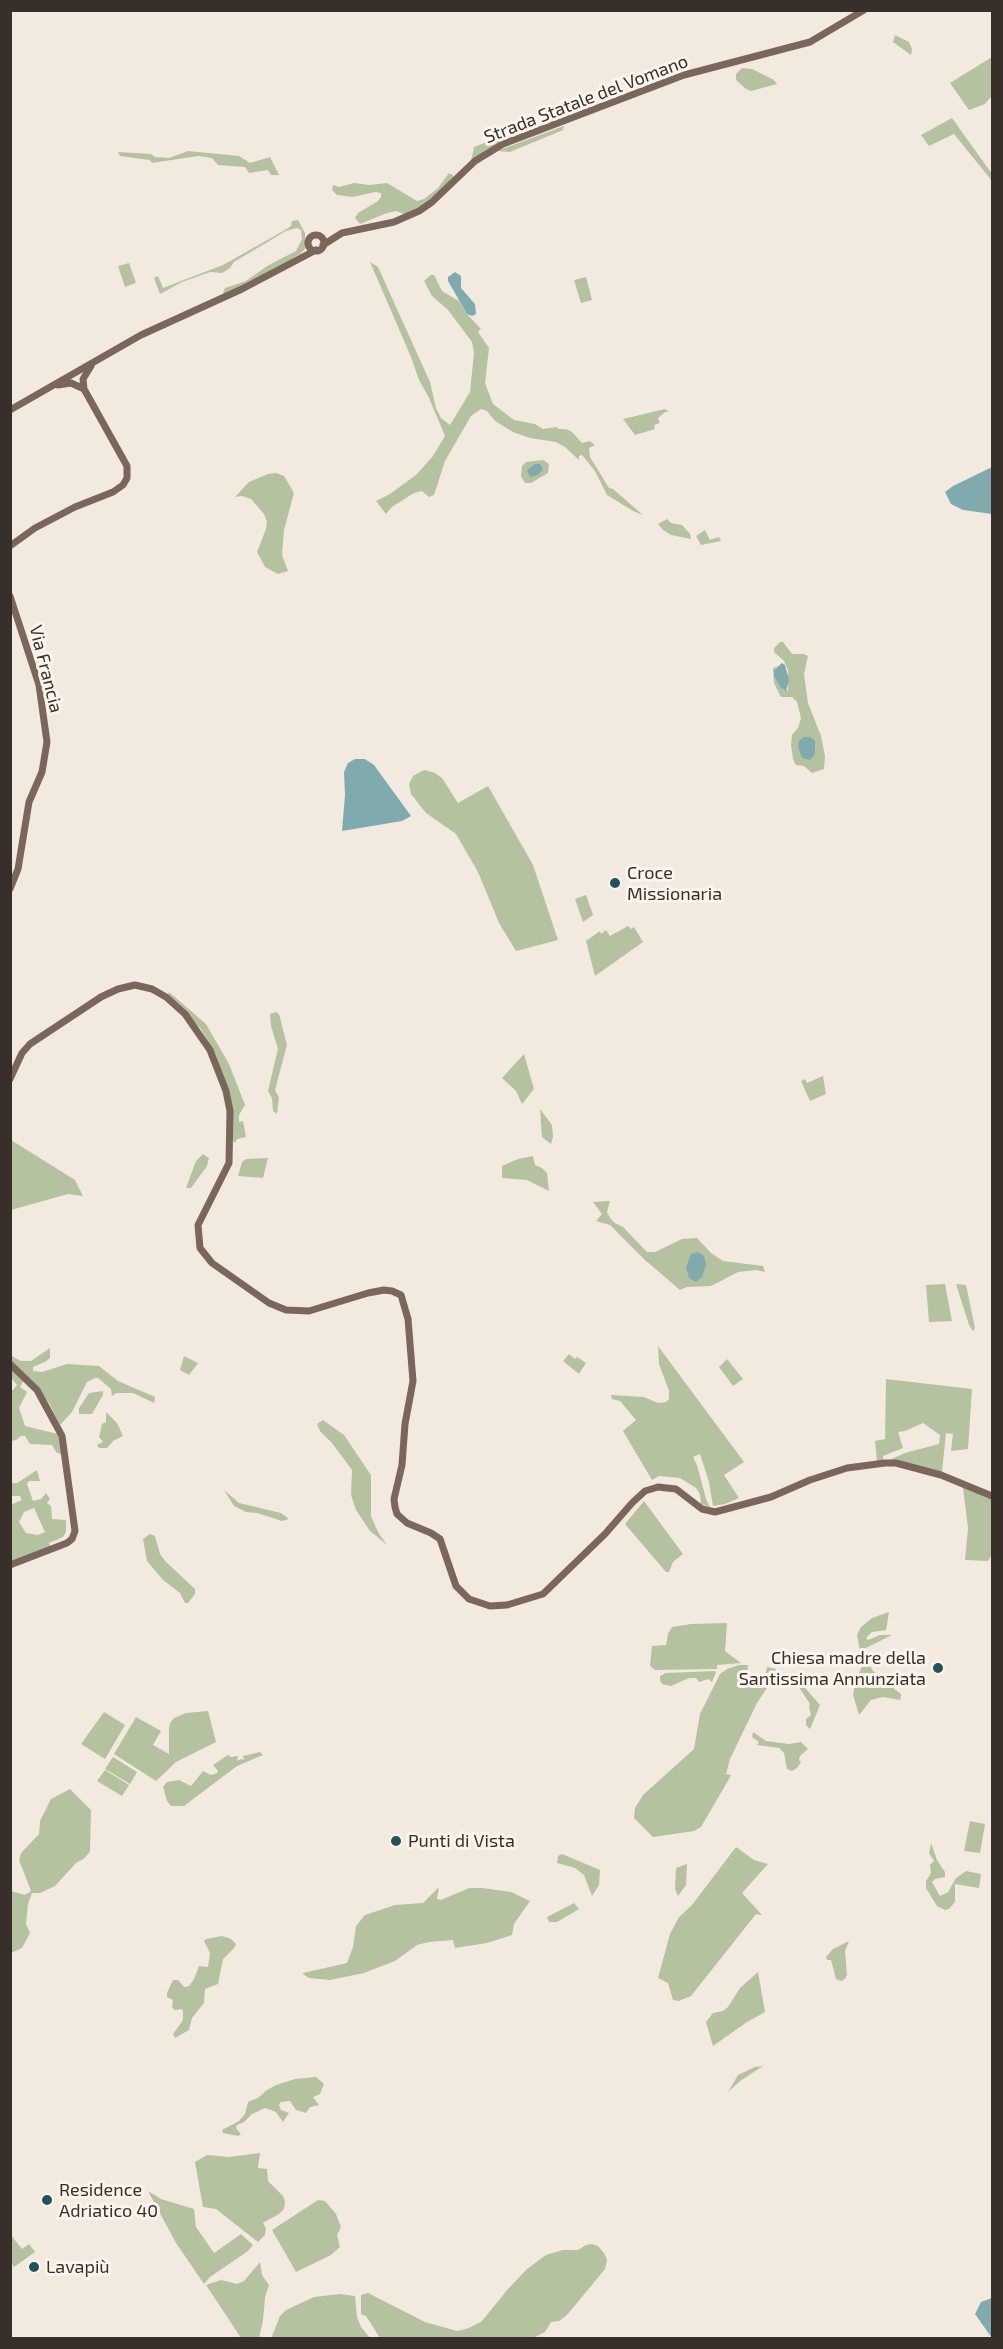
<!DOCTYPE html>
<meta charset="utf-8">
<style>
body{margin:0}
#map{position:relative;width:1003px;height:2349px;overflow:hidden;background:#f3eadf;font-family:"Exo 2",sans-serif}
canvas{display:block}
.frame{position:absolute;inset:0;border:12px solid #392f2a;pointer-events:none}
</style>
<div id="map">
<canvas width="1003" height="2349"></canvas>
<div class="frame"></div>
</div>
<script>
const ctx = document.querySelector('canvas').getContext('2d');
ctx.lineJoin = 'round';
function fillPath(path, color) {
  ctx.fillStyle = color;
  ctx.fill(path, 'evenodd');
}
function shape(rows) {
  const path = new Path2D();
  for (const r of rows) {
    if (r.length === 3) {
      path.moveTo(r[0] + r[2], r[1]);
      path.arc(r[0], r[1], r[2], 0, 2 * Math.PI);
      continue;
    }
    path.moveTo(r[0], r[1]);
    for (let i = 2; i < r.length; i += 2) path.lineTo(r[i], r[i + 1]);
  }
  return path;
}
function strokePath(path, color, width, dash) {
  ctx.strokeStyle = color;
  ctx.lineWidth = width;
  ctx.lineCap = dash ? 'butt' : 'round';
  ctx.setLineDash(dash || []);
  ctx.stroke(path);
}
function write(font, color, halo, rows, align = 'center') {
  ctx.font = font + ' "Exo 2",sans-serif';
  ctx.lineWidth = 6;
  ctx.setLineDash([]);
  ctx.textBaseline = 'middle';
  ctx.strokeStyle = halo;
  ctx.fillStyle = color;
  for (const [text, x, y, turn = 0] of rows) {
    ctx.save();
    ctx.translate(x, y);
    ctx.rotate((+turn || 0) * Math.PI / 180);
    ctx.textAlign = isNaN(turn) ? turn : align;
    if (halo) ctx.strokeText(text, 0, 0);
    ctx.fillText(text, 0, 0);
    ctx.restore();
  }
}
fillPath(shape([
 [895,35,909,42,912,49,911,55,893,42],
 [992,57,992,96,985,104,969,110,950,83],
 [742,68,752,69,774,80,777,84,751,91,746,89,736,80,736,74],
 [952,118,992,174,992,181,954,134,929,146,921,135],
 [564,126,563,130,510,152,497,151],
 [501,132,504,141,471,161,474,147,492,140],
 [188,151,239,156,250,163,270,157,279,175,271,175,268,170,249,173,245,167,218,165,212,158,198,156,152,163,150,160,120,156,118,152,151,154,155,157,169,158],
 [449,173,454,176,439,193,406,215,396,211,387,213,360,224,355,218,358,213,378,201,381,197,381,193,375,192,353,197,337,195,332,190,333,185,339,187,354,183,369,185,387,183,417,201,424,199,438,188],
 [298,220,305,233,305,249,300,254,253,281,225,294,223,293,225,288,246,281,267,266,296,251,302,239,301,230,297,228,286,231,234,262,230,268,222,273,210,272,182,282,160,294,154,278,158,276,163,288,223,265,285,230,291,226,292,221],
 [370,262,378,267,430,382,436,408,441,418,450,425,470,392,474,353,472,342,448,310,432,296,424,281,431,275,434,275,442,291,459,301,467,314,481,329,478,332,489,348,485,383,493,404,514,420,535,424,543,429,557,427,558,429,566,429,572,432,582,443,590,441,595,445,589,448,590,457,609,488,613,489,643,515,633,511,607,495,595,471,582,455,579,456,579,460,565,447,556,442,530,438,513,432,495,421,487,411,481,409,471,416,445,461,434,495,429,497,422,491,414,493,392,507,386,514,376,501,390,494,416,475,433,456,445,436,429,398,419,380,411,357],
 [129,263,136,283,125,287,118,266],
 [586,277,592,300,581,303,574,280],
 [665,409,669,412,665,412,658,418,660,423,654,425,655,429,635,435,623,419],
 [543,460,549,464,548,473,531,483,525,483,521,476,522,466,526,462],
 [276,473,284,476,294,493,284,530,282,555,288,571,278,574,265,567,257,552,266,529,267,522,264,514,251,499,242,496,235,497,249,482,268,474],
 [667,519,671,523,682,525,690,534,691,539,671,535,663,530,658,524],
 [705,530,710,540,719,537,721,541,701,545,696,536],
 [780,642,783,642,792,654,804,654,808,656,804,674,808,703,821,736,825,756,824,769,812,773,804,766,796,765,793,759,791,745,792,735,798,728,801,718,797,702,792,697,781,697,774,683,773,668,777,666,774,670,783,690,788,690,788,670,784,661,774,652,774,648],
 [424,770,435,773,442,778,458,803,488,786,533,865,558,940,516,951,499,923,478,872,456,834,426,813,411,794,409,784,413,776],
 [586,895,593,915,583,922,575,899],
 [628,926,631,929,634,927,643,942,595,976,586,941,600,931,601,934,606,930,610,936],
 [169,992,206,1024,229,1064,245,1105,239,1115,239,1122,243,1121,246,1137,237,1139,235,1143,232,1140,230,1100,216,1055,201,1029,168,996],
 [276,1012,279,1014,287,1045,275,1090,279,1098,277,1114,273,1111,272,1098,268,1091,278,1049,271,1026,270,1014],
 [524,1054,534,1089,522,1104,516,1091,502,1078],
 [823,1076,826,1094,810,1101,801,1081,805,1079,807,1083],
 [540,1109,552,1125,553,1137,551,1144,542,1137],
 [11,1140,75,1180,83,1196,68,1194,11,1210],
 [203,1154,209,1158,207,1166,191,1188,186,1188,196,1161],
 [533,1156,535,1165,542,1168,547,1173,549,1191,527,1180,502,1178,502,1166,518,1159],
 [268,1158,263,1178,238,1176,242,1162,246,1159],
 [610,1201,607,1212,610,1218,615,1223,623,1227,647,1252,655,1252,682,1239,697,1238,711,1253,723,1261,763,1266,765,1272,756,1270,738,1272,711,1286,687,1287,680,1290,645,1260,610,1225,596,1221,602,1214,593,1202],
 [945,1284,952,1321,929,1322,926,1285],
 [956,1284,966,1285,975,1328,973,1331,969,1325],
 [658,1346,744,1462,724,1475,739,1498,725,1504,713,1506,709,1482,700,1454,693,1457,697,1465,706,1499,710,1507,701,1504,700,1494,696,1488,680,1478,659,1476,652,1480,623,1431,636,1420,620,1401,612,1399,611,1395,644,1397,658,1403,666,1402,669,1399,669,1391,659,1364],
 [50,1348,50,1358,45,1362,33,1367,33,1371,42,1372,67,1364,99,1366,118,1381,155,1397,154,1403,133,1393,116,1393,112,1396,111,1389,98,1378,95,1378,87,1382,72,1412,60,1425,49,1403,34,1383,11,1362,10,1355,21,1361,31,1361],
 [569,1354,575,1359,577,1357,586,1363,579,1374,563,1361],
 [184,1356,198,1363,189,1375,180,1370],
 [727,1359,743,1379,733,1386,719,1367],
 [10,1368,24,1380,20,1387,27,1392,19,1408,25,1426,58,1434,62,1455,56,1452,52,1445,30,1444,25,1436,21,1436,16,1440,11,1441,11,1392,17,1385,11,1378],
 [886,1379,972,1389,968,1449,951,1451,953,1434,946,1433,942,1472,961,1480,887,1461,905,1453,939,1444,940,1435,923,1423,905,1431,898,1432,903,1448,883,1456,883,1461,877,1461,875,1441,885,1439],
 [103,1391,103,1395,92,1414,79,1414,79,1408,89,1393],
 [106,1412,117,1423,123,1436,113,1441,107,1448,99,1448,97,1445,103,1442,99,1437,102,1424,106,1422],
 [323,1420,344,1435,371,1475,371,1516,378,1532,387,1545,370,1531,356,1510,351,1495,352,1470,332,1443,320,1431,317,1424],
 [37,1470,40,1481,29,1481,27,1484,33,1501,41,1499,46,1493,50,1499,47,1503,51,1506,52,1519,66,1520,66,1532,63,1537,49,1543,51,1548,11,1564,10,1505,22,1500,20,1496,11,1496,11,1483,17,1483],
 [34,1508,45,1532,38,1535,26,1533,19,1522,24,1512],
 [965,1486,992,1498,992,1555,988,1561,965,1560,968,1528,963,1488],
 [224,1490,239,1503,281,1513,289,1519,282,1521,257,1513,246,1512,234,1506],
 [644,1501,683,1554,673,1562,669,1572,666,1572,625,1524],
 [150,1534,155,1536,160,1554,165,1561,195,1589,195,1594,188,1603,185,1603,180,1593,163,1580,147,1561,143,1539],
 [889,1612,886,1630,872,1632,866,1638,868,1640,880,1635,892,1635,860,1651,857,1635,861,1627,872,1618],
 [727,1623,725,1651,741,1663,717,1665,717,1669,655,1670,650,1666,652,1646,666,1645,668,1634,672,1627,691,1624],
 [865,1659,876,1675,901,1694,901,1696,900,1700,883,1697,871,1700,859,1715,853,1695,855,1683],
 [739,1665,748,1665,747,1677,755,1683,762,1683,765,1678,767,1667,776,1669,773,1679,757,1703,730,1759,726,1774,731,1775,729,1779,701,1827,694,1831,653,1837,634,1818,635,1808,643,1795,694,1749,700,1714,720,1674,727,1669],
 [715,1671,716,1672,712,1682,708,1679,699,1682,696,1678,689,1678,671,1686,662,1684,660,1680,660,1676,666,1673],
 [795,1681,799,1681,820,1705,810,1729,806,1725,806,1719,811,1715,809,1707,810,1704],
 [208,1711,216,1742,176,1762,156,1781,114,1754,136,1717,161,1731,153,1745,169,1754,169,1729,170,1723,174,1718,186,1713],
 [104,1712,125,1725,105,1759,81,1744],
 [753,1732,766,1741,789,1744,801,1742,808,1749,800,1756,799,1760,801,1762,797,1768,792,1771,787,1769,784,1753,779,1748,757,1745,759,1742,752,1737],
 [260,1752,263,1755,237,1766,184,1806,171,1806,167,1801,163,1787,167,1782,179,1780,191,1786,203,1771,211,1775,217,1773,218,1771,213,1765,228,1755,231,1757,238,1756,237,1761,241,1759,244,1760,243,1756],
 [113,1757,137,1772,130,1784,105,1769],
 [105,1770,129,1785,122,1796,97,1781],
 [70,1789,91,1810,90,1851,85,1858,76,1863,55,1886,40,1893,32,1893,28,1904,26,1924,30,1933,22,1948,11,1953,11,1891,25,1895,31,1891,19,1860,21,1853,39,1834,40,1821,51,1799],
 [970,1821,985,1824,980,1853,964,1851],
 [931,1843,937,1860,945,1872,945,1877,935,1879,932,1882,940,1896,948,1892,956,1878,966,1871,981,1874,979,1888,955,1884,955,1902,949,1909,945,1910,937,1906,926,1888,926,1881,931,1873,930,1865,934,1861,929,1853],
 [736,1847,754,1860,768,1864,742,1893,762,1915,756,1914,691,1996,679,2001,673,2000,668,1983,658,1978,670,1934,679,1917,692,1905],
 [562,1854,600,1870,599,1885,592,1896,584,1875,575,1868,557,1863,558,1856],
 [687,1864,686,1885,678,1896,675,1889,676,1868],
 [439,1887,437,1899,441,1900,469,1888,482,1888,511,1892,530,1901,514,1924,512,1935,487,1943,455,1948,453,1940,429,1942,417,1945,395,1961,364,1973,330,1980,309,1978,303,1974,303,1973,347,1963,353,1947,356,1926,365,1915,395,1905,423,1903],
 [574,1903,579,1909,557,1922,549,1922,547,1917],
 [222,1936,231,1939,236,1944,235,1947,223,1959,218,1984,205,1989,204,2003,192,2018,189,2030,175,2038,173,2034,183,2020,183,2011,182,2009,175,2010,172,2007,173,2000,167,1997,167,1993,173,1980,178,1980,184,1987,189,1986,194,1979,199,1966,208,1967,210,1953,204,1941,206,1939],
 [849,1941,845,1951,847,1975,845,1979,841,1981,836,1979,831,1960,827,1960,826,1957,833,1949],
 [758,1972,765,2012,747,2022,713,2046,706,2022,713,2013,723,2011,728,2007,740,1988],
 [763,2066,740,2081,728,2092,738,2075,755,2067],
 [316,2077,324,2084,320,2094,313,2097,319,2105,310,2107,306,2113,296,2110,290,2101,281,2102,279,2105,281,2110,289,2113,283,2122,276,2112,265,2108,252,2114,244,2122,237,2125,236,2128,241,2134,238,2136,223,2133,222,2130,239,2121,245,2114,248,2102,258,2098,267,2090,276,2085,295,2079],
 [260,2153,258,2168,267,2169,268,2181,283,2196,285,2202,284,2209,279,2214,263,2223,266,2228,265,2235,258,2242,216,2209,203,2207,195,2162,207,2155,229,2157],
 [148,2191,161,2199,194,2209,196,2227,214,2253,241,2234,253,2245,248,2251,210,2277,204,2284,176,2243],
 [318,2200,325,2201,336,2214,341,2227,337,2235,340,2247,331,2255,296,2272,272,2230],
 [10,2234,22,2249,29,2244,35,2252,14,2267,11,2262],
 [592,2244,598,2246,604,2253,607,2260,605,2269,567,2315,559,2321,551,2322,545,2332,533,2338,380,2338,366,2316,361,2314,361,2295,368,2293,425,2322,457,2331,469,2328,482,2321,508,2289,527,2269,546,2255,563,2250,578,2250,586,2245],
 [260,2262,262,2275,269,2285,265,2297,263,2321,259,2338,241,2338,206,2285,221,2280,237,2284,244,2281],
 [340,2294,355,2296,357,2317,361,2327,370,2338,273,2338,272,2336,280,2316,286,2310,314,2297]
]), '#b4c29f');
fillPath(shape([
 [455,272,461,276,461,288,475,304,476,314,472,316,467,314,448,281,448,277],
 [535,464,540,464,543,469,538,475,530,477,527,470],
 [992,467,992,514,963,510,951,504,945,492,953,486],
 [782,663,785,665,789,680,786,691,781,688,774,676,774,670],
 [804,737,810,737,815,741,815,754,810,760,802,758,798,747,799,741],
 [355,759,365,759,374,765,411,816,402,821,342,831,345,795,344,772,348,763],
 [698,1252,704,1256,706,1265,702,1277,696,1282,689,1278,686,1267,691,1254],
 [992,2298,992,2338,975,2314,981,2302]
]), '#7fabaf');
strokePath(shape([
 [316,243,8],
 [323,245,342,233,394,222,419,211,432,202,475,161,503,144,684,75,810,42,864,10],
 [58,385,71,383,84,389],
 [10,410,141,335,242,289,316,250],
 [10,546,35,528,75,507,113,492,123,485,127,478,127,466,84,389,83,379,91,366],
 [10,596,39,685,47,742,42,772,29,802,18,869,10,889],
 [10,1079,22,1053,30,1044,101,997,118,989,135,985,152,989,166,997,185,1014,210,1050,226,1091,230,1111,229,1163,198,1225,200,1248,212,1263,269,1303,286,1310,309,1311,368,1293,384,1290,392,1291,401,1295,408,1319,413,1381,405,1424,402,1465,394,1499,395,1507,397,1514,407,1523,431,1533,440,1539,456,1586,469,1599,490,1606,507,1605,543,1594,605,1534,632,1503,645,1491,658,1487,676,1489,702,1509,715,1512,771,1497,810,1480,847,1468,885,1463,896,1463,941,1475,992,1496],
 [10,1364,37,1390,62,1436,75,1531,72,1539,67,1543,10,1565]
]), '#7a675c', 7);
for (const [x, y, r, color] of [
 [615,883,6,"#20535a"],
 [938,1668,6,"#20535a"],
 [396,1841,6,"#20535a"],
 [47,2200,6,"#20535a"],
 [34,2267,6,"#20535a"]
]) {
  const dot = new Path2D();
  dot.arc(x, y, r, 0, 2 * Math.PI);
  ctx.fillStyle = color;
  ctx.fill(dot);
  strokePath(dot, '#faf4ec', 2);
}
write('18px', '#392f2a', '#faf4ec', [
 ["Strada Statale del Vomano",586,99,-21],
 ["Via Francia",46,669,76]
]);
write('18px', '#392f2a', '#faf4ec', [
 ["Croce",627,873],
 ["Missionaria",627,894],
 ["Chiesa madre della",926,1658,"right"],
 ["Santissima Annunziata",926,1679,"right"],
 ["Punti di Vista",408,1841],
 ["Residence",59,2190],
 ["Adriatico 40",59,2211],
 ["Lavapiù",46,2267]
], 'left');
</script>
